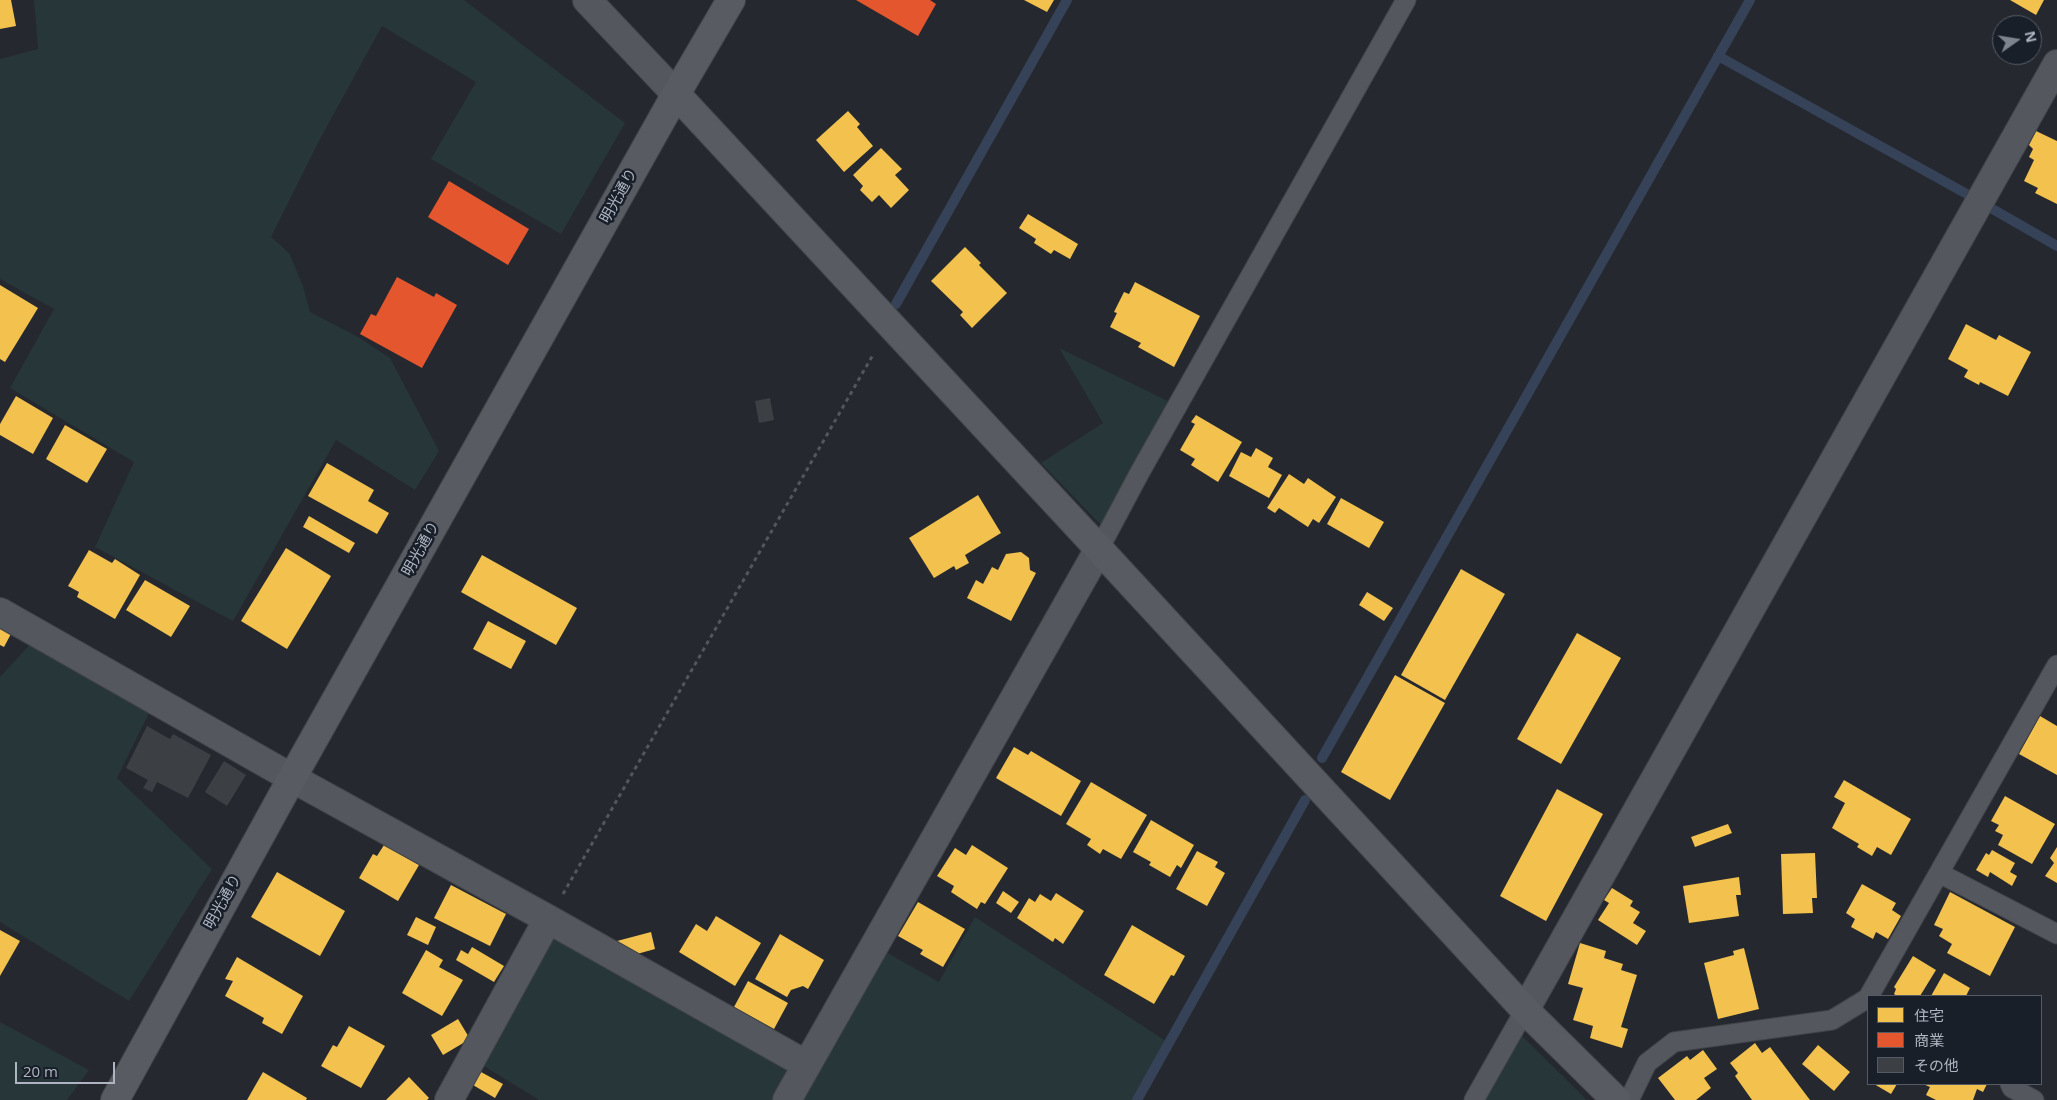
<!DOCTYPE html>
<meta charset="utf-8">
<style>
body{margin:0}
#map{position:relative;width:2057px;height:1100px;overflow:hidden;background:#25292f;font-family:"Open Sans","Noto Sans JP",sans-serif}
canvas{display:block}
.legend{position:absolute;left:1867px;top:995px;width:175px;height:90px;box-sizing:border-box;background:#191f29;border:1px solid #555b66;margin:0;padding:6px 9px;list-style:none;font-size:15px;color:#aeb5c1}
.legend li{display:flex;align-items:center;gap:10px;height:25px}
.legend b{width:25px;border:1px solid #555b66}
.north{position:absolute;left:1992px;top:15px;width:50px;height:50px;box-sizing:border-box;background:#191f29;border:1px solid #555b66;border-radius:50%;rotate:77deg;font-size:14px;font-weight:700;line-height:20px;text-align:center;color:#aeb5c1}
.north::after{content:'';display:block;margin:auto;width:18px;height:22px;background:#7e848e;clip-path:polygon(50% 0,100% 100%,50% 72%,0 100%)}
.scale{position:absolute;left:15px;top:1062px;width:100px;height:22px;box-sizing:border-box;border:2px solid #aeb5c1;border-top:0;padding-left:6px;font-size:15px;line-height:18px;white-space:nowrap;color:#aeb5c1;-webkit-text-stroke:4px #191f29;paint-order:stroke}
</style>
<div id="map">
<canvas width="2057" height="1100"></canvas>
<ul class="legend">
<li><b style="height:14px;background:#f2c14e"></b>住宅</li>
<li><b style="height:14px;background:#e4572e"></b>商業</li>
<li><b style="height:14px;background:#3c3f44"></b>その他</li>
</ul>
<div class="north">N</div>
<div class="scale">20 m</div>
</div>
<script>
const ctx = document.querySelector('canvas').getContext('2d');
ctx.lineJoin = 'round';
function fillPath(path, color) {
  ctx.fillStyle = color;
  ctx.fill(path, 'evenodd');
}
function shape(rows) {
  const path = new Path2D();
  for (const r of rows) {
    path.moveTo(r[0], r[1]);
    for (let i = 2; i < r.length; i += 2) path.lineTo(r[i], r[i + 1]);
  }
  return path;
}
function strokePath(path, color, width, dash) {
  ctx.strokeStyle = color;
  ctx.lineWidth = width;
  ctx.lineCap = dash ? 'butt' : 'round';
  ctx.setLineDash(dash || []);
  ctx.stroke(path);
}
function write(font, color, halo, rows, align = 'center') {
  ctx.font = font + ' "Open Sans","Noto Sans JP",sans-serif';
  ctx.lineWidth = 5;
  ctx.setLineDash([]);
  ctx.textBaseline = 'middle';
  ctx.strokeStyle = halo;
  ctx.fillStyle = color;
  for (const [text, x, y, turn = 0] of rows) {
    ctx.save();
    ctx.translate(x, y);
    ctx.rotate((+turn || 0) * Math.PI / 180);
    ctx.textAlign = isNaN(turn) ? turn : align;
    if (halo) ctx.strokeText(text, 0, 0);
    ctx.fillText(text, 0, 0);
    ctx.restore();
  }
}
fillPath(shape([
 [34,0,464,0,625,123,561,234,431,159,476,82,382,26,320,139,271,237,289,253,303,286,310,312,358,337,390,358,439,451,415,490,336,440,233,621,95,547,134,462,10,388,54,309,0,279,0,59,38,49],
 [1059,348,1170,402,1102,526,1041,463,1103,423],
 [34,640,151,709,117,778,212,869,129,1001,0,922,0,677],
 [975,917,1169,1043,1137,1100,795,1100,880,949,939,982],
 [553,930,790,1061,780,1100,539,1100,479,1063],
 [0,1022,89,1070,67,1100,0,1100],
 [1521,1035,1587,1100,1481,1100]
]), '#273638');
fillPath(shape([
 [0,0,11,0,16,26,0,29],
 [1024,0,1054,0,1047,12],
 [2010,0,2044,0,2036,15],
 [848,111,860,124,857,127,873,146,844,172,816,140],
 [2036,131,2057,141,2057,204,2035,193,2038,188,2024,181,2034,160,2029,157,2033,149,2029,145],
 [881,148,902,169,895,175,909,190,891,208,879,195,872,202,860,190,863,186,853,175],
 [1028,214,1078,244,1070,259,1054,250,1051,254,1034,243,1036,239,1019,228],
 [965,247,981,263,979,265,1007,293,972,328,960,315,963,312,931,281],
 [1135,282,1200,316,1174,367,1138,347,1141,343,1110,327,1117,313,1114,312,1124,292,1129,294],
 [0,285,38,308,5,362,0,359],
 [1966,324,1996,340,1999,335,2031,352,2008,396,1980,382,1979,385,1964,377,1968,370,1948,359],
 [16,396,53,418,33,454,0,435,0,424],
 [1196,415,1242,442,1218,482,1191,465,1195,459,1180,450,1195,424,1191,422],
 [65,425,107,449,87,483,46,459],
 [1256,448,1273,458,1268,467,1282,475,1269,498,1229,476,1241,452,1251,457],
 [327,463,374,490,368,501,389,513,377,534,308,496],
 [1289,474,1304,484,1308,478,1336,497,1319,523,1313,519,1308,527,1279,508,1275,513,1267,508],
 [978,495,1001,533,965,555,969,563,956,570,954,566,934,578,909,538],
 [1341,498,1384,522,1369,548,1327,524],
 [309,516,355,543,349,553,303,527],
 [286,548,331,576,287,649,241,621],
 [89,550,112,563,115,559,140,575,115,619,77,597,79,592,68,586],
 [1021,552,1029,558,1030,570,1036,573,1011,621,967,598,976,580,983,584,992,567,998,570,1006,554],
 [482,555,577,608,556,645,461,592],
 [1461,569,1505,594,1445,700,1401,675],
 [145,580,190,606,171,637,126,610],
 [1367,592,1393,608,1384,621,1359,605],
 [488,621,526,641,511,669,473,649],
 [0,625,12,632,4,647,0,645],
 [1577,633,1621,658,1561,764,1517,739],
 [1395,675,1445,703,1390,800,1341,772],
 [2040,716,2057,726,2057,775,2019,754],
 [1014,747,1028,755,1031,751,1081,781,1061,816,996,778],
 [1844,780,1911,819,1891,855,1877,847,1872,856,1857,847,1859,844,1832,828,1845,803,1834,797],
 [1091,782,1147,815,1121,859,1103,849,1100,854,1087,845,1091,839,1066,824],
 [1557,789,1603,814,1546,921,1500,896],
 [2005,796,2055,824,2032,864,1998,845,2003,835,1995,831,1999,825,1991,821],
 [1151,820,1194,845,1181,868,1177,865,1170,877,1149,865,1151,862,1133,852],
 [1728,824,1732,833,1695,847,1691,837],
 [384,845,419,865,398,901,359,878,373,854,377,856],
 [972,845,1008,868,985,904,981,902,977,909,951,892,954,886,937,876,955,848,966,855],
 [2057,847,2057,883,2045,876,2054,863,2050,858],
 [1992,850,2015,863,2010,872,2017,876,2012,886,1990,872,1988,877,1976,870,1986,853,1989,855],
 [1197,851,1218,862,1215,867,1225,873,1207,906,1176,889],
 [1815,853,1817,898,1812,898,1813,913,1783,914,1781,854],
 [277,872,345,911,320,956,251,917],
 [1739,877,1741,895,1736,895,1739,916,1689,923,1683,886],
 [1862,884,1896,903,1892,910,1901,916,1888,939,1876,932,1873,939,1851,927,1855,919,1846,913],
 [451,885,506,914,490,946,434,918],
 [1612,888,1633,901,1630,906,1640,912,1633,923,1646,931,1637,945,1598,920,1609,903,1604,900],
 [1003,891,1019,902,1011,913,996,903],
 [1950,892,2015,927,1990,976,1947,953,1952,944,1939,936,1943,929,1934,925],
 [1056,893,1084,911,1063,944,1055,938,1053,942,1017,918,1029,898,1035,902,1040,894,1051,901],
 [918,902,965,929,943,967,920,954,923,950,898,936],
 [716,916,761,943,735,986,679,952,696,924,707,931],
 [416,917,436,927,428,945,407,935],
 [1132,925,1185,956,1174,976,1171,975,1154,1004,1104,975],
 [0,930,20,941,0,976],
 [651,932,655,949,637,954,617,941],
 [780,934,824,960,808,989,803,986,791,990,787,997,755,979],
 [1580,943,1606,951,1604,958,1623,964,1621,970,1637,975,1621,1027,1628,1029,1622,1048,1590,1038,1593,1026,1573,1020,1583,988,1568,984],
 [472,947,504,966,494,982,456,960,461,950,468,954],
 [1744,948,1759,1009,1718,1019,1704,963,1734,955,1733,951],
 [426,950,443,960,439,967,463,980,442,1016,402,993],
 [1913,956,1936,970,1920,996,1912,995,1911,996,1897,996,1894,994,1896,989,1894,987],
 [237,957,303,996,282,1034,262,1023,264,1018,225,996,233,981,225,979],
 [1944,973,1970,988,1966,996,1931,996],
 [748,981,788,1003,774,1029,734,1007],
 [458,1019,470,1039,443,1055,431,1035],
 [349,1026,385,1046,361,1088,321,1066,333,1045,337,1047],
 [1755,1043,1762,1053,1770,1047,1810,1100,1752,1100,1735,1076,1738,1073,1730,1063],
 [1818,1045,1850,1072,1834,1091,1802,1064],
 [1703,1050,1717,1069,1704,1078,1711,1088,1696,1100,1675,1100,1658,1078,1687,1056,1690,1060],
 [263,1072,307,1098,306,1100,247,1100],
 [481,1072,503,1084,495,1098,473,1085],
 [409,1077,429,1098,427,1100,386,1100],
 [1874,1084,1897,1084,1891,1094],
 [1923,1084,1987,1084,1983,1092,1977,1089,1973,1100,1936,1100,1926,1095,1930,1087]
]), '#f2c14e');
fillPath(shape([
 [856,0,930,0,936,4,918,36],
 [449,181,529,229,508,265,428,217],
 [397,277,434,297,436,293,457,305,422,368,360,334,371,314,376,316]
]), '#e4572e');
strokePath(shape([
 [1718,56,1974,198],
 [1989,207,2057,246],
 [896,304,1067,0],
 [1322,758,1750,0],
 [1137,1100,1305,800]
]), '#354257', 10);
fillPath(shape([
 [770,398,774,420,759,423,755,401],
 [147,726,170,739,173,734,211,755,188,798,157,782,152,792,143,788,148,780,126,768],
 [224,761,246,775,227,806,205,792]
]), '#3c3f44');
const lane = shape([
 [1099,549,1140,472,1406,0],
 [1939,873,2057,934],
 [1869,996,2057,665],
 [2010,1084,2012,1088,2034,1100],
 [1474,1100,1525,1010],
 [1629,1100,1647,1063,1674,1042,1832,1020,1868,998]
]);
const street = shape([
 [587,0,676,94],
 [0,612,292,778,548,919,807,1065],
 [1525,1010,2057,64],
 [449,1100,548,919],
 [787,1100,1099,549]
]);
const secondary = shape([
 [676,94,1099,549,1525,1010,1616,1100],
 [115,1100,292,778,676,94,731,0]
]);
strokePath(lane, '#414448', 21);
strokePath(street, '#414448', 30);
strokePath(secondary, '#414448', 30);
strokePath(shape([
 [563,894,874,353]
]), '#53575b', 3, [4, 4]);
strokePath(lane, '#54575e', 19);
strokePath(street, '#54575e', 28);
strokePath(secondary, '#585c62', 28);
write('15px', '#aeb5c1', '#191f29', [
 ["明光通り",619,196,-61],
 ["明光通り",421,549,-61],
 ["明光通り",223,902,-61]
]);
</script>
